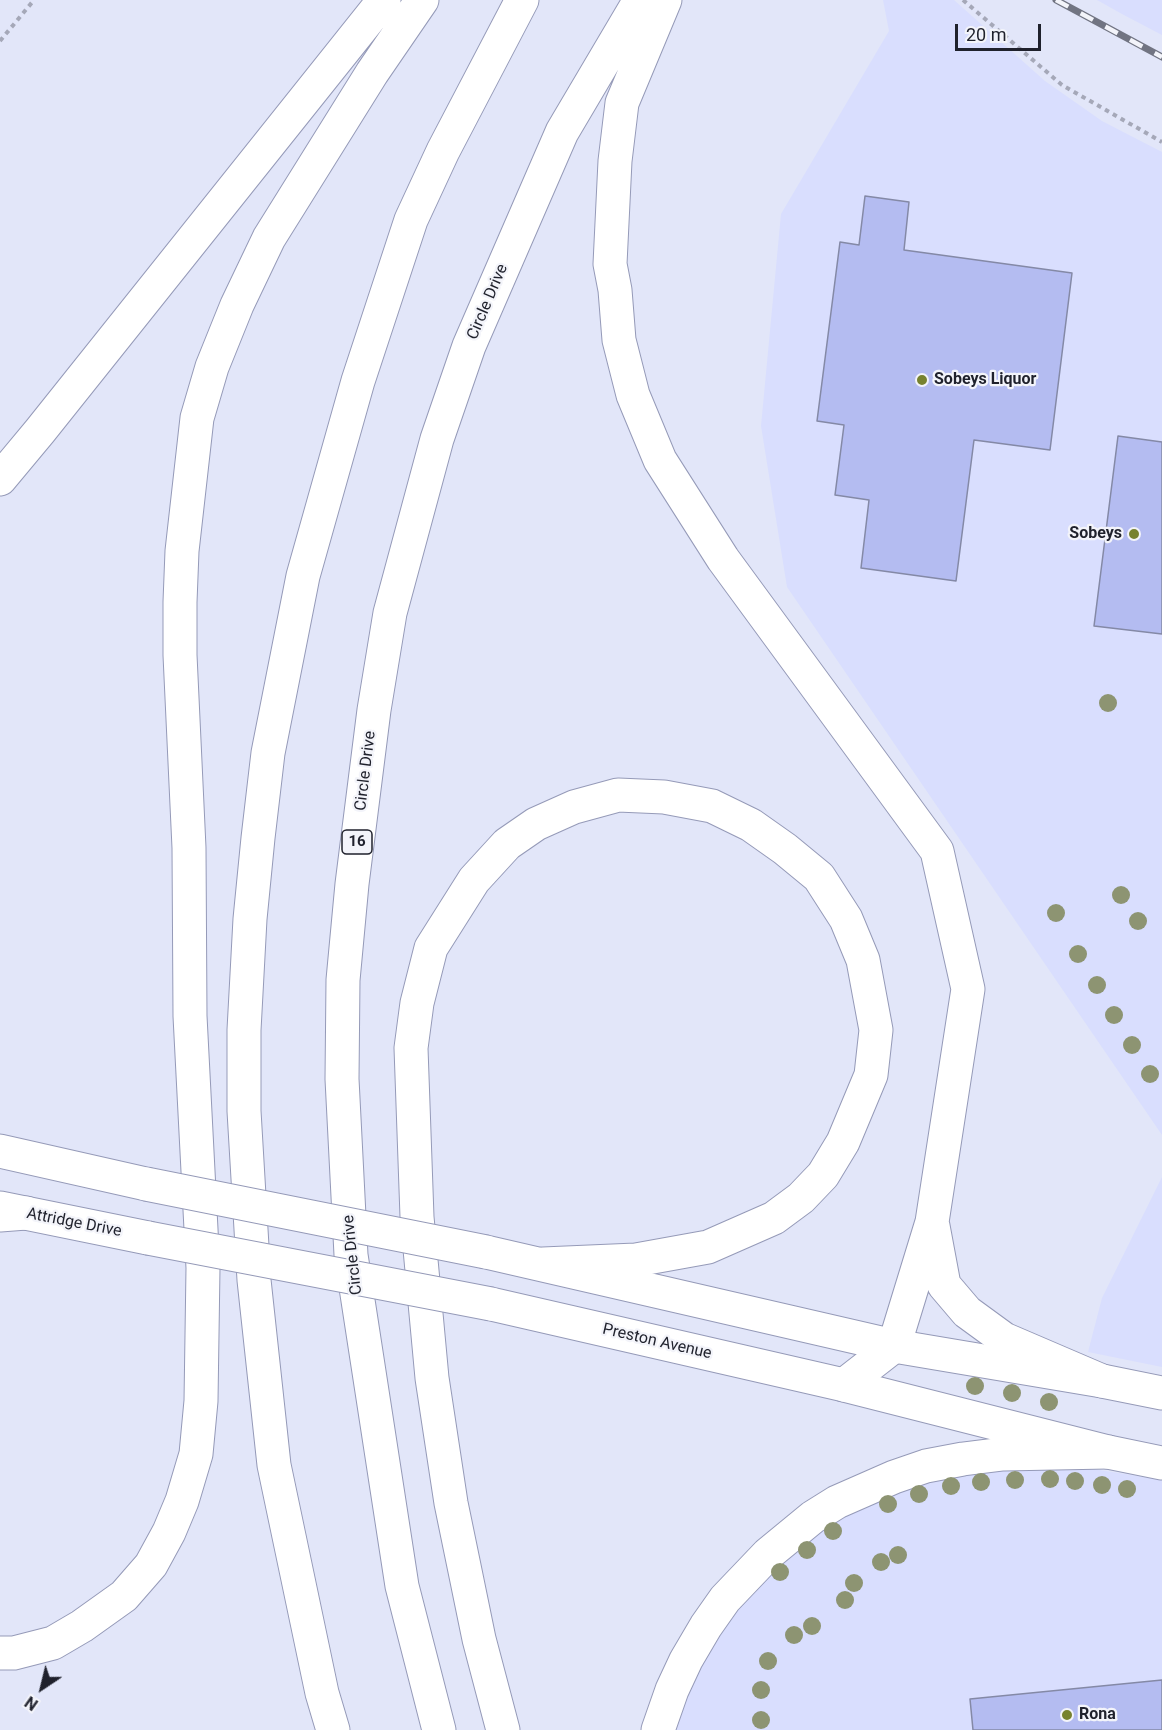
<!DOCTYPE html>
<style>
body{margin:0}
#map{position:relative;width:1162px;height:1730px;overflow:hidden;background:#e2e6f9;font-family:Roboto,sans-serif}
canvas{display:block}
.north{position:absolute;left:12px;top:1658px;width:60px;height:60px;-webkit-text-stroke:4px #f3f4fa;paint-order:stroke;rotate:215deg;font-size:16px;font-weight:700;line-height:24px;text-align:center;color:#1f212c}
.north::after{content:'';display:block;margin:auto;width:21px;height:27px;background:#1f212c;clip-path:polygon(50% 0,100% 100%,50% 72%,0 100%)}
.scale{position:absolute;left:955px;top:24px;width:86px;height:27px;box-sizing:border-box;border:3px solid #1f212c;border-top:0;padding-left:8px;font-size:18px;line-height:21px;white-space:nowrap;color:#1f212c;-webkit-text-stroke:4px #f3f4fa;paint-order:stroke}
</style>
<div id="map">
<canvas width="1162" height="1730"></canvas>
<div class="north">N</div>
<div class="scale">20 m</div>
</div>
<script>
const ctx = document.querySelector('canvas').getContext('2d');
ctx.lineJoin = 'round';
function fillPath(path, color) {
  ctx.fillStyle = color;
  ctx.fill(path, 'evenodd');
}
function shape(rows) {
  const path = new Path2D();
  for (const r of rows) {
    path.moveTo(r[0], r[1]);
    for (let i = 2; i < r.length; i += 2) path.lineTo(r[i], r[i + 1]);
  }
  return path;
}
function strokePath(path, color, width, dash) {
  ctx.strokeStyle = color;
  ctx.lineWidth = width;
  ctx.lineCap = dash ? 'butt' : 'round';
  ctx.setLineDash(dash || []);
  ctx.stroke(path);
}
function write(font, color, halo, rows, align = 'center') {
  ctx.font = font + ' Roboto,sans-serif';
  ctx.lineWidth = 4.5;
  ctx.setLineDash([]);
  ctx.textBaseline = 'middle';
  ctx.strokeStyle = halo;
  ctx.fillStyle = color;
  for (const [text, x, y, turn = 0] of rows) {
    ctx.save();
    ctx.translate(x, y);
    ctx.rotate((+turn || 0) * Math.PI / 180);
    ctx.textAlign = isNaN(turn) ? turn : align;
    if (halo) ctx.strokeText(text, 0, 0);
    ctx.fillText(text, 0, 0);
    ctx.restore();
  }
}
fillPath(shape([
 [883,0,954,0,1045,81,1102,121,1162,152,1162,1135,787,587,761,426,781,214,889,31],
 [1097,0,1162,0,1162,35,1122,14],
 [1162,1177,1162,1367,1088,1352,1102,1298],
 [1075,1466,1162,1480,1162,1730,668,1730,700,1651,799,1538,932,1474]
]), '#d9defe');
const building = shape([
 [865,196,909,202,904,250,1072,273,1050,450,974,440,956,581,861,568,869,500,835,495,844,425,817,421,840,242,859,245,865,196],
 [1118,436,1162,442,1162,634,1094,626,1118,436],
 [1162,1680,1162,1730,973,1730,970,1699,1162,1680]
]);
fillPath(building, '#b4bcf1');
strokePath(building, '#8489a6', 1.5);
const major = shape([
 [0,1151,146,1184],
 [0,1208,148,1238],
 [486,1252,894,1346,1102,1381,1162,1393],
 [491,1304,844,1385,1108,1452,1162,1463]
]);
const highway = shape([
 [665,0,622,103,615,161,610,264,615,290,619,340,633,395,660,460,723,559,937,851,968,989,932,1222,894,1346,844,1385],
 [0,479,40,431,384,0],
 [0,1215,26,1213],
 [933,1226,944,1285,967,1312,1004,1339,1102,1381],
 [0,1653,14,1653,53,1643,82,1626,124,1596,151,1565,169,1532,182,1501,196,1454,201,1401,203,1268,190,1016,189,848,180,655,180,602,182,551,197,418,212,367,237,305,269,238,372,73,422,0],
 [333,1730,322,1693,274,1465,254,1280,244,1111,244,1030,250,919,258,838,268,753,303,576,358,381,411,220,443,151,522,0],
 [439,1730,402,1586,351,1255,342,1079,343,980,352,884,374,710,390,613,437,439,469,346,562,132,640,0],
 [503,1730,479,1639,464,1566,451,1503,432,1378,417,1217,411,1048,417,1003,431,948,474,880,507,844,536,824,574,807,618,795,664,797,712,806,751,825,785,849,819,877,846,919,863,960,876,1030,871,1075,843,1142,823,1175,801,1198,774,1218,708,1247,636,1260,543,1264],
 [658,1730,672,1690,686,1660,706,1626,725,1599,768,1554,813,1517,837,1502,894,1477,926,1466,963,1459,1003,1454,1108,1452]
]);
strokePath(major, '#959ab8', 35);
strokePath(highway, '#959ab8', 35);
strokePath(shape([
 [963,0,1062,85,1162,142],
 [0,41,34,0]
]), '#a5a8b8', 4, [4.5, 4.5]);
strokePath(major, '#fff', 33);
strokePath(highway, '#fff', 33);
const rail = shape([
 [1056,0,1162,57]
]);
strokePath(rail, '#717482', 7);
strokePath(rail, '#f3f4fa', 4.5, [14]);
const majorBridge = shape([
 [146,1184,486,1252],
 [148,1238,491,1304]
]);
strokePath(majorBridge, '#959ab8', 35, []);
strokePath(majorBridge, '#fff', 33);
ctx.fillStyle = '#8d9472';
for (const [x, y] of [
 [1108,703],
 [1121,895],
 [1056,913],
 [1138,921],
 [1078,954],
 [1097,985],
 [1114,1015],
 [1132,1045],
 [1150,1074],
 [975,1386],
 [1012,1393],
 [1049,1402],
 [1050,1479],
 [1015,1480],
 [1075,1481],
 [981,1482],
 [1102,1485],
 [951,1486],
 [1127,1489],
 [919,1494],
 [888,1504],
 [833,1531],
 [807,1550],
 [898,1555],
 [881,1562],
 [780,1572],
 [854,1583],
 [845,1600],
 [812,1626],
 [794,1635],
 [768,1661],
 [761,1690],
 [761,1720]
]) {
  ctx.beginPath();
  ctx.arc(x, y, 9, 0, 2 * Math.PI);
  ctx.fill();
}
for (const [x, y, r, color] of [
 [922,380,6,"#77822f"],
 [1134,534,6,"#77822f"],
 [1067,1715,6,"#77822f"]
]) {
  const dot = new Path2D();
  dot.arc(x, y, r, 0, 2 * Math.PI);
  ctx.fillStyle = color;
  ctx.fill(dot);
  strokePath(dot, '#f3f4fa', 2);
}
for (const [x, y, w] of [
 [357,842,30]
]) {
  const box = new Path2D();
  box.roundRect(x - w / 2, y - 12, w, 24, 4.5);
  ctx.fillStyle = '#f3f4fa';
  ctx.fill(box);
  strokePath(box, '#1f212c', 1.5);
}
write('bold 15px', '#1f212c', null, [
 ["16",357,842]
]);
write('16px', '#1f212c', '#f3f4fa', [
 ["Circle Drive",488,302,-67],
 ["Circle Drive",366,771,-83],
 ["Attridge Drive",74,1223,11],
 ["Circle Drive",353,1255,-96],
 ["Preston Avenue",657,1342,13]
]);
write('bold 16px', '#1f212c', '#f3f4fa', [
 ["Sobeys Liquor",934,380],
 ["Sobeys",1122,534,"right"],
 ["Rona",1079,1715]
], 'left');
</script>
